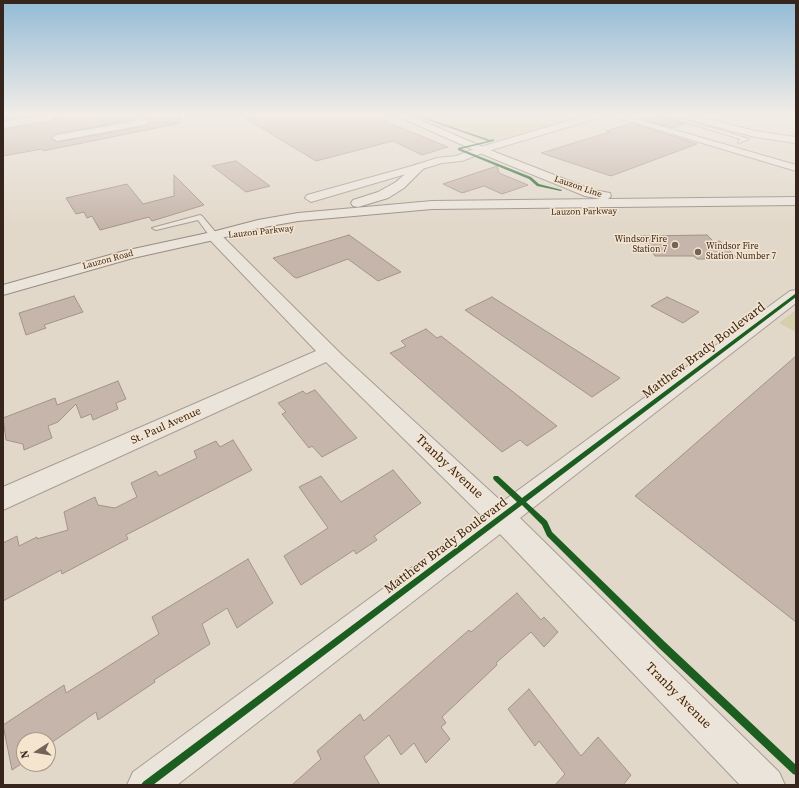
<!DOCTYPE html>
<style>
body{margin:0}
#map{position:relative;width:799px;height:788px;overflow:hidden;background:#e2d8ca;font-family:"Source Serif 4",serif}
canvas{display:block}
.frame{position:absolute;inset:0;border:4px solid #35251c;pointer-events:none}
.north{position:absolute;left:16px;top:732px;width:40px;height:40px;box-sizing:border-box;background:#f5e5ce;border:1px solid #a89887;border-radius:50%;rotate:258deg;font-size:11px;font-weight:700;line-height:16px;text-align:center;color:#35251c}
.north::after{content:'';display:block;margin:auto;width:14px;height:18px;background:#726459;clip-path:polygon(50% 0,100% 100%,50% 72%,0 100%)}
</style>
<div id="map">
<canvas width="799" height="788"></canvas>
<div class="frame"></div>
<div class="north">N</div>
</div>
<script>
const ctx = document.querySelector('canvas').getContext('2d');
ctx.lineJoin = 'round';
function fillPath(path, color) {
  ctx.fillStyle = color;
  ctx.fill(path, 'evenodd');
}
function shape(rows) {
  const path = new Path2D();
  for (const r of rows) {
    path.moveTo(r[0], r[1]);
    for (let i = 2; i < r.length; i += 2) path.lineTo(r[i], r[i + 1]);
  }
  return path;
}
function strokePath(path, color, width, dash) {
  ctx.strokeStyle = color;
  ctx.lineWidth = width;
  ctx.lineCap = dash ? 'butt' : 'round';
  ctx.setLineDash(dash || []);
  ctx.stroke(path);
}
function write(font, color, halo, rows, align = 'center') {
  ctx.font = font + ' "Source Serif 4",serif';
  ctx.lineWidth = 3;
  ctx.setLineDash([]);
  ctx.textBaseline = 'middle';
  ctx.strokeStyle = halo;
  ctx.fillStyle = color;
  for (const [text, x, y, turn = 0] of rows) {
    ctx.save();
    ctx.translate(x, y);
    ctx.rotate((+turn || 0) * Math.PI / 180);
    ctx.textAlign = isNaN(turn) ? turn : align;
    if (halo) ctx.strokeText(text, 0, 0);
    ctx.fillText(text, 0, 0);
    ctx.restore();
  }
}
fillPath(shape([
 [400,115,598,115,503,144,493,140,484,142,453,130,427,125],
 [796,310,796,332,779,323]
]), '#d5d0ac');
const building = shape([
 [3,115,36,115,3,120,3,115],
 [56,115,129,115,133,120,57,134,51,139,57,142,144,126,150,122,142,115,180,115,181,123,43,151,42,149,3,156,3,129,51,121,56,118,56,115],
 [240,115,370,115,448,147,422,155,393,141,316,161,240,115],
 [658,115,662,116,685,124,672,128,644,120,658,115],
 [632,123,697,144,611,176,541,153,610,132,606,131,632,123],
 [236,161,270,186,246,192,212,166,236,161],
 [497,166,499,173,528,185,502,194,484,186,462,193,443,184,497,166],
 [174,175,204,205,152,221,149,217,100,230,92,216,87,218,84,212,76,214,66,198,127,184,143,204,174,196,174,175],
 [349,235,401,272,378,281,348,259,297,278,294,277,273,258,349,235],
 [707,235,714,242,720,241,738,259,697,259,694,256,655,256,640,236,707,235],
 [74,296,83,312,44,325,46,328,26,335,19,313,74,296],
 [492,297,620,378,592,397,465,310,492,297],
 [667,297,699,312,683,323,651,306,667,297],
 [426,329,437,338,441,336,557,426,527,446,520,440,502,452,390,353,406,346,401,341,426,329],
 [796,356,796,622,635,496,796,356],
 [118,381,126,399,116,403,118,409,93,420,91,414,81,418,76,404,58,422,48,426,52,438,24,450,23,444,6,440,3,418,55,398,57,405,118,381],
 [315,390,357,438,322,457,312,446,309,448,282,414,286,412,278,403,303,391,306,394,315,390],
 [233,440,252,470,126,535,128,539,62,574,61,570,3,601,3,543,17,536,19,546,37,537,37,539,68,530,64,512,95,497,98,505,115,508,137,497,131,483,156,471,159,476,197,458,194,451,216,441,220,447,233,440],
 [393,470,421,503,374,536,377,540,356,554,354,550,301,585,284,556,328,528,299,487,321,476,341,502,393,470],
 [248,559,273,603,237,628,227,608,202,624,210,644,154,680,155,682,98,720,96,712,48,745,48,740,24,740,24,762,12,770,3,725,64,685,66,693,159,634,152,617,248,559],
 [517,593,541,620,544,617,558,632,544,647,531,632,496,663,497,665,442,717,446,723,441,727,450,739,426,763,414,743,401,755,389,735,364,757,380,785,292,785,321,759,317,751,360,714,364,721,469,630,471,632,517,593],
 [529,689,581,756,598,737,631,775,623,785,555,785,565,774,539,741,535,746,508,709,529,689]
]);
fillPath(building, '#c6b5aa');
strokePath(building, '#a29389', 1);
const service = shape([
 [662,115,669,115,749,139,738,143,738,141,741,139,662,115],
 [200,215,202,216,217,234,217,238,211,238,198,220,156,230,152,228,200,215]
]);
const minor = shape([
 [45,115,54,115,55,117,51,120,3,128,3,122,45,115],
 [130,115,140,115,149,122,144,125,57,141,52,138,57,135,136,121,130,115],
 [609,115,623,115,796,165,796,171,609,115],
 [678,115,693,115,755,131,796,137,796,143,755,137,679,117,678,115],
 [419,164,425,167,423,169,311,202,305,198,307,195,419,164],
 [214,232,219,233,342,355,502,502,790,291,796,290,796,303,520,518,779,772,785,785,740,785,500,534,177,785,127,785,133,772,482,516,326,362,3,510,3,487,316,351,209,239,207,236,209,233,214,232]
]);
const tertiary = shape([
 [588,115,603,115,601,117,485,152,462,161,442,163,419,170,413,167,415,165,437,158,456,156,477,148,588,115]
]);
const secondary = shape([
 [395,115,408,115,495,152,593,190,610,193,611,196,608,199,796,197,796,205,432,209,298,221,259,228,214,240,133,258,3,295,3,285,124,251,212,232,258,220,298,213,432,201,601,199,585,196,487,156,395,115],
 [419,164,423,165,425,167,404,188,388,198,358,207,353,206,351,203,353,200,378,192,396,182,415,165,419,164]
]);
strokePath(service, '#a79d93', 2);
strokePath(minor, '#a79d93', 2);
strokePath(tertiary, '#a79d93', 2);
strokePath(secondary, '#978d83', 2);
fillPath(service, '#eae4db');
fillPath(minor, '#eae4db');
fillPath(tertiary, '#eae4db');
fillPath(secondary, '#eae4db');
fillPath(shape([
 [414,115,417,115,490,140,494,139,494,141,461,149,531,177,539,184,562,190,561,191,537,186,529,179,458,150,458,148,488,141,414,115],
 [795,294,796,294,796,297,526,502,547,521,552,532,665,642,796,765,796,775,793,774,659,648,547,536,542,525,522,505,153,785,141,785,143,782,517,502,494,480,493,478,494,476,498,476,522,498,795,294]
]), '#1b5e20');
const sky = ctx.createLinearGradient(0, 0, 0, 225);
sky.addColorStop(0, '#93bbd6');
sky.addColorStop(0.51, '#f2ede7');
sky.addColorStop(1, '#f2ede700');
ctx.fillStyle = sky;
ctx.fillRect(0, 0, 799, 225);
for (const [x, y, r, color] of [
 [675,245,4,"#726459"],
 [698,252,4,"#726459"]
]) {
  const dot = new Path2D();
  dot.arc(x, y, r, 0, 2 * Math.PI);
  ctx.fillStyle = color;
  ctx.fill(dot);
  strokePath(dot, '#f5e5ce', 1.5);
}
write('9px', '#35251c', '#f5e5ce', [
 ["Lauzon Line",578,187,19],
 ["Lauzon Parkway",584,212,-1],
 ["Lauzon Parkway",261,232,-6],
 ["Lauzon Road",108,260,-15]
]);
write('9px', '#35251c', '#f5e5ce', [
 ["Windsor Fire",667,240],
 ["Station 7",667,250],
 ["Windsor Fire",706,247,"left"],
 ["Station Number 7",706,257,"left"]
], 'right');
write('11px', '#35251c', '#f5e5ce', [
 ["St. Paul Avenue",166,426,-24]
]);
write('13px', '#35251c', '#f5e5ce', [
 ["Matthew Brady Boulevard",704,351,-37],
 ["Tranby Avenue",449,467,43],
 ["Matthew Brady Boulevard",446,546,-37],
 ["Tranby Avenue",678,696,45]
]);
</script>
